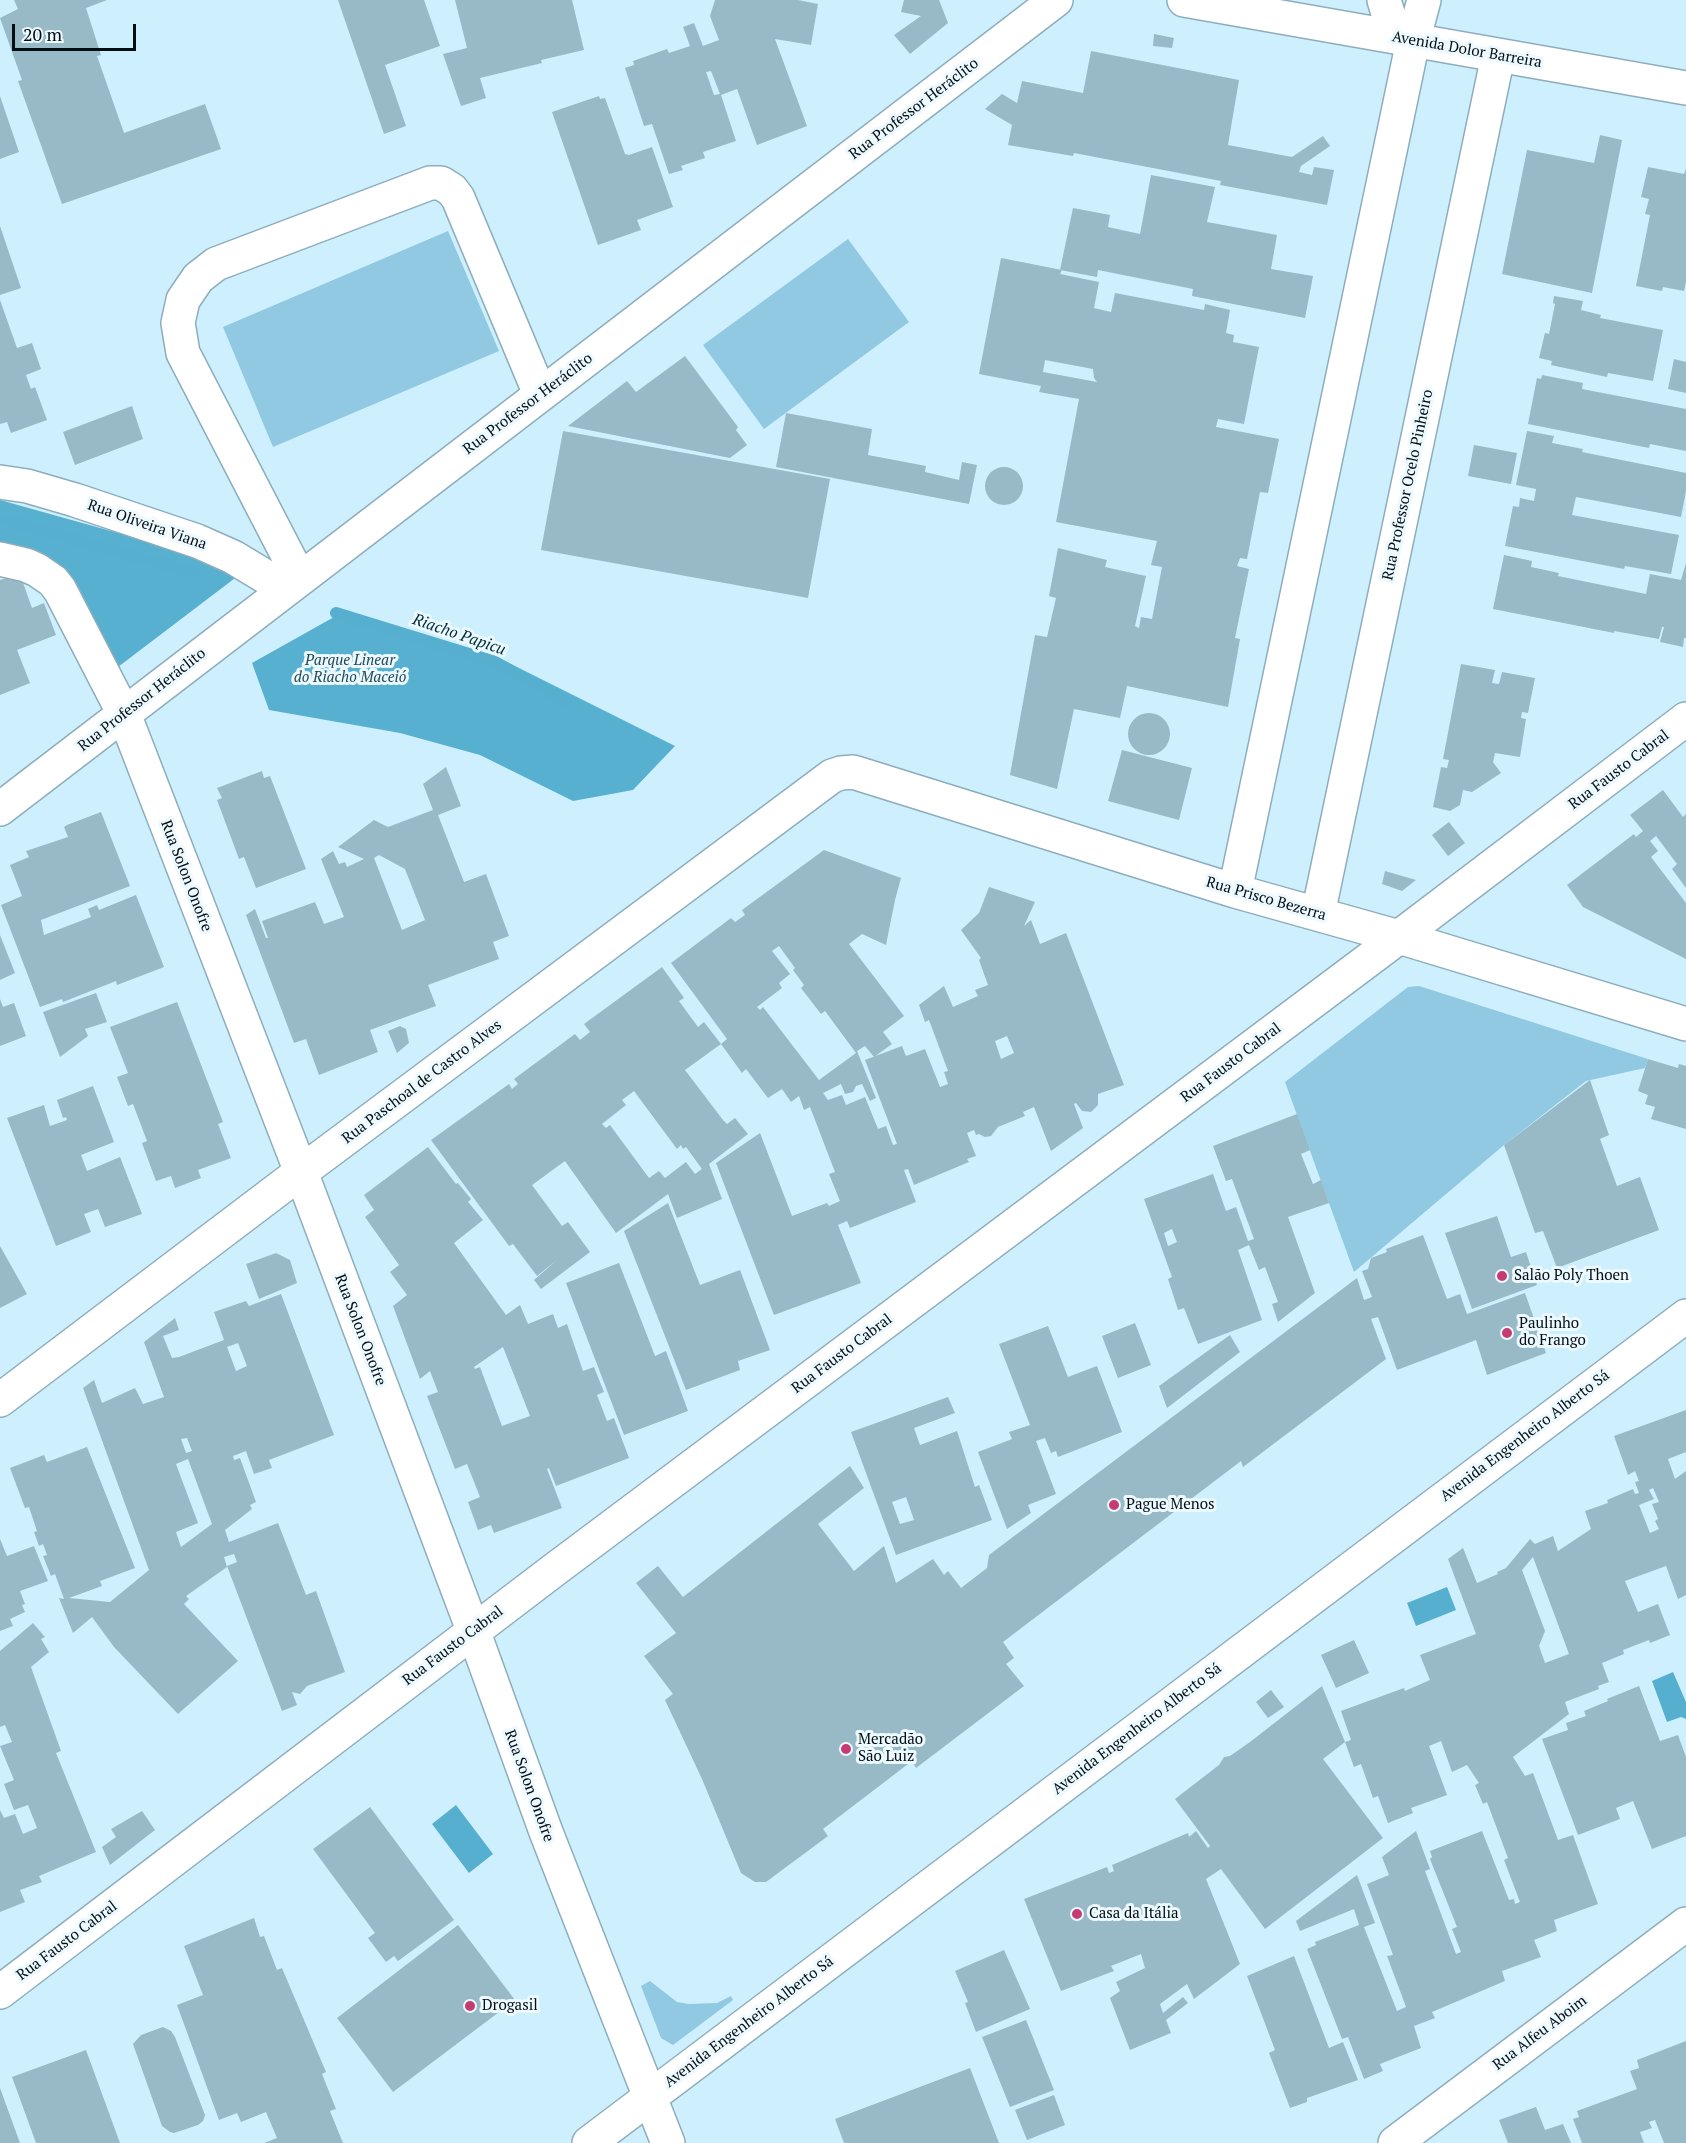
<!DOCTYPE html>
<meta charset="utf-8">
<style>
body{margin:0}
#map{position:relative;width:1686px;height:2143px;overflow:hidden;background:#cef0fe;font-family:"PT Serif",serif}
canvas{display:block}
.scale{position:absolute;left:12px;top:24px;width:124px;height:27px;box-sizing:border-box;border:3px solid #030d12;border-top:0;padding-left:8px;font-size:18px;line-height:21px;white-space:nowrap;color:#030d12;-webkit-text-stroke:4px #ecf9ff;paint-order:stroke}
</style>
<div id="map">
<canvas width="1686" height="2143"></canvas>
<div class="scale">20 m</div>
</div>
<script>
const ctx = document.querySelector('canvas').getContext('2d');
ctx.lineJoin = 'round';
function fillPath(path, color) {
  ctx.fillStyle = color;
  ctx.fill(path, 'evenodd');
}
function shape(rows) {
  const path = new Path2D();
  for (const r of rows) {
    if (r.length === 3) {
      path.moveTo(r[0] + r[2], r[1]);
      path.arc(r[0], r[1], r[2], 0, 2 * Math.PI);
      continue;
    }
    path.moveTo(r[0], r[1]);
    for (let i = 2; i < r.length; i += 2) path.lineTo(r[i], r[i + 1]);
  }
  return path;
}
function strokePath(path, color, width, dash) {
  ctx.strokeStyle = color;
  ctx.lineWidth = width;
  ctx.lineCap = dash ? 'butt' : 'round';
  ctx.setLineDash(dash || []);
  ctx.stroke(path);
}
function write(font, color, halo, rows, align = 'center') {
  ctx.font = font + ' "PT Serif",serif';
  ctx.lineWidth = 6;
  ctx.setLineDash([]);
  ctx.textBaseline = 'middle';
  ctx.strokeStyle = halo;
  ctx.fillStyle = color;
  for (const [text, x, y, turn = 0] of rows) {
    ctx.save();
    ctx.translate(x, y);
    ctx.rotate((+turn || 0) * Math.PI / 180);
    ctx.textAlign = isNaN(turn) ? turn : align;
    if (halo) ctx.strokeText(text, 0, 0);
    ctx.fillText(text, 0, 0);
    ctx.restore();
  }
}
fillPath(shape([
 [448,231,499,351,273,447,223,327],
 [848,239,909,322,764,429,703,345],
 [1419,986,1648,1059,1645,1068,1586,1081,1504,1145,1354,1272,1285,1082,1408,987],
 [650,1981,677,2002,689,2004,717,2003,731,1996,733,2000,673,2045,661,2038,641,1986]
]), '#90c9e1');
fillPath(shape([
 [0,500,247,569,118,667,36,558,0,556],
 [343,612,495,656,675,746,633,790,573,801,480,755,400,733,269,710,252,663]
]), '#58b0d1');
fillPath(shape([
 [1447,1587,1456,1610,1416,1626,1407,1603],
 [1673,1672,1686,1702,1686,1719,1681,1717,1667,1722,1652,1681],
 [456,1805,493,1854,469,1873,432,1824]
]), '#57afd0');
strokePath(shape([
 [0,519,192,572],
 [336,613,495,662,566,702]
]), '#57afd0', 12);
fillPath(shape([
 [14,0,107,0,86,8,101,55,97,56,124,133,205,104,221,149,62,204,18,81,22,80,0,18,18,9],
 [338,0,424,0,440,46,385,65,406,126,384,134],
 [455,0,572,0,584,50,541,60,542,63,480,78,486,98,461,106,443,54,467,48],
 [715,0,798,0,818,4,811,45,775,39,807,126,757,145,737,89,721,95,736,141,703,152,705,158,681,166,683,170,669,174,652,124,644,126,625,68,634,65,633,61,667,49,669,53,690,46,683,27,694,23,703,46,719,40,710,16],
 [711,71,720,94,714,95,706,72],
 [904,0,939,0,948,23,910,54,894,35,921,16,901,12],
 [1154,34,1174,38,1172,48,1153,46],
 [1091,51,1239,80,1228,145,1292,157,1323,136,1330,146,1301,166,1299,172,1312,175,1314,167,1334,170,1327,205,1220,185,1221,181,1074,153,1073,156,1008,145,1012,125,985,109,1002,94,1017,103,1022,81,1083,93],
 [0,96,19,152,0,159],
 [599,96,600,99,605,98,625,154,629,155,652,147,673,207,637,220,641,230,598,245,552,112],
 [1600,135,1622,140,1592,293,1502,274,1527,150,1594,163],
 [1648,167,1684,174,1686,169,1686,282,1684,291,1663,287,1662,291,1636,286,1650,215,1645,214,1649,199,1641,197],
 [1151,175,1215,187,1207,222,1277,235,1271,269,1313,276,1305,318,1192,296,1193,289,1098,270,1097,277,1060,270,1073,208,1110,215,1108,227,1140,234],
 [0,226,21,288,0,295],
 [1001,258,1062,270,1060,274,1099,282,1094,308,1111,312,1115,293,1204,310,1205,304,1230,310,1226,333,1234,335,1233,342,1259,347,1244,424,1218,419,1216,427,1279,439,1268,493,1260,492,1247,559,1240,558,1237,566,1249,569,1235,638,1240,639,1228,707,1127,686,1120,718,1074,709,1057,789,1010,775,1035,635,1047,637,1056,598,1049,596,1058,548,1107,560,1105,567,1146,576,1135,626,1139,628,1141,617,1152,619,1162,567,1151,565,1157,541,1056,522,1079,399,1039,392,1041,386,979,374],
 [1045,360,1093,369,1094,378,1097,382,1043,372],
 [1554,296,1583,301,1581,310,1601,315,1600,318,1663,330,1653,381,1608,373,1607,377,1551,365,1552,361,1539,358,1545,333,1549,334,1555,304,1553,303],
 [0,300,17,348,32,343,41,369,26,375,31,389,35,387,47,420,11,433,7,422,0,424],
 [685,356,738,427,736,430,747,445,730,458,568,426,627,381,636,392],
 [1674,359,1686,362,1686,393,1668,389],
 [1542,375,1583,383,1582,389,1686,409,1686,451,1650,444,1649,448,1528,424,1537,378,1541,379],
 [132,406,143,439,75,465,63,432],
 [786,413,872,429,868,455,926,466,925,472,959,480,962,462,977,465,969,504,776,467],
 [563,431,830,479,808,598,541,550],
 [1527,431,1554,436,1552,443,1583,449,1582,452,1686,473,1686,491,1681,517,1576,497,1572,515,1679,535,1671,574,1625,566,1624,569,1505,546,1513,506,1519,507,1520,498,1534,501,1536,489,1516,485],
 [1474,445,1517,453,1511,484,1468,476],
 [1004,486,19],
 [1504,555,1532,561,1531,567,1559,573,1558,576,1646,594,1650,574,1681,580,1686,563,1686,638,1684,638,1683,647,1660,642,1664,627,1662,627,1659,639,1614,631,1614,633,1493,609],
 [20,574,32,608,44,603,56,635,17,650,30,683,0,695,0,580],
 [1461,664,1495,670,1492,683,1499,684,1502,672,1535,678,1528,713,1522,712,1521,718,1526,719,1520,757,1495,753,1493,762,1501,773,1472,792,1463,790,1460,805,1450,811,1433,807,1441,767,1447,768,1449,760,1443,759],
 [1149,734,21],
 [1122,750,1192,768,1179,820,1108,801],
 [446,767,461,806,438,815,464,882,486,874,509,936,493,942,499,959,428,985,436,1006,370,1030,378,1052,319,1075,306,1039,294,1043,246,915,255,909,266,938,268,938,262,921,315,902,324,924,344,917,321,859,333,851,339,864,345,862,347,867,364,859,338,847,374,820,388,827,433,810,423,784],
 [379,855,405,869,425,920,402,930,374,858],
 [262,771,264,778,270,776,306,869,256,888,244,857,239,859,217,800,222,798,217,788],
 [1663,790,1683,817,1686,814,1686,888,1672,869,1677,864,1656,836,1650,841,1658,851,1651,857,1686,903,1686,959,1583,907,1567,885,1634,834,1636,837,1643,831,1630,815],
 [101,812,130,886,41,920,44,935,91,917,88,909,97,905,99,910,136,895,164,967,117,985,116,981,63,1002,62,999,40,1007,1,905,22,896,10,865,29,857,26,851,68,837,64,827,67,825],
 [1449,822,1465,843,1448,856,1432,835],
 [824,850,901,878,895,900,886,945,862,934,849,944,904,1016,883,1032,892,1044,874,1057,865,1046,857,1051,876,1098,870,1101,862,1084,856,1086,853,1092,845,1094,841,1084,823,1093,828,1100,842,1095,846,1105,865,1097,878,1129,886,1126,893,1145,897,1144,865,1060,902,1046,906,1056,925,1049,940,1087,948,1084,944,1072,948,1071,929,1020,925,1022,919,1005,944,986,953,1007,978,996,975,990,988,985,979,960,981,958,961,930,979,913,989,887,1035,902,1024,926,1031,920,1040,944,1066,933,1124,1085,1098,1094,1098,1105,1091,1112,1082,1111,1076,1103,1074,1104,1083,1128,1051,1151,1034,1107,1023,1112,1025,1116,998,1127,991,1136,985,1137,979,1134,976,1135,974,1130,967,1133,976,1156,967,1159,969,1162,914,1185,908,1169,904,1170,916,1202,850,1228,847,1221,838,1225,861,1283,774,1315,716,1163,760,1133,792,1216,827,1203,829,1206,840,1201,829,1174,835,1172,810,1107,804,1110,799,1096,791,1102,782,1089,768,1098,746,1069,742,1073,721,1044,727,1039,671,963,731,918,735,922,745,915,742,910],
 [779,946,795,968,793,970,804,985,801,988,821,1014,825,1011,856,1053,819,1080,763,1007,760,1010,757,1007,782,988,779,983,790,974,772,951],
 [1007,1036,1014,1053,1001,1059,995,1041],
 [1385,871,1416,880,1402,891,1382,884],
 [0,935,15,973,0,980],
 [662,967,684,998,679,1001,698,1027,704,1022,721,1044,685,1070,723,1120,727,1124,735,1118,748,1134,709,1164,722,1199,677,1218,668,1194,616,1233,565,1161,532,1185,562,1226,568,1222,590,1252,541,1289,534,1280,558,1259,537,1276,513,1244,509,1246,431,1140,509,1084,512,1089,518,1084,514,1079,575,1034,580,1040,590,1032,584,1024],
 [634,1091,677,1149,681,1145,683,1149,686,1147,702,1169,695,1174,686,1162,665,1178,659,1171,649,1178,610,1125,606,1128,602,1124,626,1105,622,1100],
 [96,993,107,1022,85,1029,88,1036,60,1057,43,1012],
 [0,999,3,1007,14,1003,26,1036,0,1046],
 [177,1002,223,1122,218,1124,231,1158,198,1170,201,1178,175,1188,171,1176,156,1181,142,1143,147,1141,133,1104,128,1106,117,1077,128,1073,110,1027],
 [400,1026,406,1029,409,1043,397,1053,388,1031],
 [1648,1059,1678,1068,1679,1064,1686,1066,1686,1129,1651,1119,1655,1107,1645,1104,1648,1095,1638,1091],
 [1590,1080,1609,1135,1600,1139,1617,1186,1640,1177,1659,1230,1557,1268,1543,1231,1535,1233,1504,1145],
 [93,1086,114,1142,81,1155,87,1171,120,1157,142,1214,105,1227,98,1209,84,1214,91,1232,56,1246,7,1118,44,1105,50,1126,67,1120,66,1117,63,1118,57,1100],
 [1297,1114,1310,1150,1301,1154,1313,1184,1321,1180,1329,1203,1288,1217,1315,1293,1278,1322,1272,1304,1278,1302,1265,1267,1259,1270,1249,1245,1238,1250,1262,1320,1198,1344,1184,1308,1178,1310,1168,1279,1172,1277,1144,1199,1213,1174,1226,1211,1236,1207,1248,1241,1254,1239,1232,1179,1226,1181,1213,1146],
 [1172,1229,1177,1242,1168,1246,1164,1233],
 [428,1147,456,1184,458,1183,471,1199,468,1202,483,1220,454,1243,506,1315,520,1305,528,1324,553,1314,558,1328,567,1324,583,1371,594,1367,604,1392,597,1395,607,1421,614,1418,629,1458,556,1486,549,1468,547,1469,562,1508,494,1533,491,1525,478,1530,468,1502,480,1497,467,1464,455,1469,427,1396,438,1392,430,1371,420,1379,393,1306,407,1295,390,1272,399,1265,365,1217,374,1210,364,1195],
 [503,1347,530,1416,502,1426,480,1367,475,1369,474,1367],
 [668,1203,700,1285,740,1270,770,1350,738,1361,740,1370,686,1390,624,1231],
 [1497,1216,1511,1257,1526,1252,1537,1285,1472,1309,1445,1233],
 [1423,1235,1447,1299,1460,1294,1467,1314,1525,1293,1546,1353,1487,1375,1476,1340,1397,1370,1378,1317,1371,1319,1386,1359,1243,1467,1241,1461,1003,1642,1014,1658,1006,1664,1024,1686,916,1768,912,1761,823,1829,828,1836,766,1882,755,1882,741,1873,702,1779,665,1700,673,1694,644,1656,676,1633,636,1583,658,1566,683,1597,850,1466,864,1488,818,1524,854,1571,884,1546,896,1583,933,1559,944,1575,948,1571,961,1588,987,1568,989,1555,1357,1278,1364,1300,1372,1297,1362,1271,1368,1269,1371,1258,1387,1252,1386,1249],
 [0,1246,27,1294,0,1308],
 [276,1253,290,1260,297,1283,259,1299,246,1264],
 [619,1263,655,1356,666,1351,688,1411,624,1435,566,1283],
 [281,1294,334,1435,269,1460,272,1468,254,1474,246,1451,233,1456,234,1460,240,1458,256,1502,250,1505,252,1509,225,1530,229,1542,278,1523,306,1595,316,1591,345,1672,307,1686,300,1694,292,1692,297,1705,282,1711,227,1566,237,1562,234,1554,224,1557,227,1567,186,1596,189,1599,184,1604,238,1661,178,1714,114,1647,92,1617,73,1633,59,1598,64,1599,55,1574,51,1576,43,1556,47,1555,43,1544,39,1546,34,1532,37,1531,29,1507,25,1508,10,1468,44,1455,47,1462,87,1447,135,1568,100,1581,102,1586,69,1598,110,1602,149,1570,83,1388,94,1380,102,1403,135,1388,143,1404,164,1397,144,1342,175,1318,179,1330,163,1336,172,1358,179,1357,224,1340,214,1312,246,1301,249,1306],
 [238,1343,247,1366,236,1371,227,1347],
 [187,1438,192,1451,186,1453,181,1439],
 [188,1459,212,1524,181,1547,176,1532,198,1523,176,1464],
 [1135,1323,1151,1365,1118,1378,1102,1336],
 [1048,1326,1068,1377,1097,1366,1122,1432,1058,1457,1056,1451,1051,1453,1045,1438,1036,1441,1056,1494,1028,1505,1031,1513,1007,1529,978,1452,1012,1439,1009,1432,1030,1425,999,1344],
 [1230,1335,1240,1352,1167,1408,1159,1386],
 [948,1397,955,1413,914,1428,920,1445,957,1431,975,1487,979,1485,992,1520,896,1555,851,1432],
 [906,1497,914,1520,900,1524,892,1502],
 [1686,1410,1686,1452,1668,1459,1675,1479,1686,1471,1686,1595,1678,1599,1666,1566,1625,1581,1638,1612,1658,1604,1670,1635,1650,1643,1649,1640,1623,1650,1624,1654,1602,1663,1609,1682,1598,1686,1599,1689,1565,1702,1569,1714,1513,1757,1525,1776,1533,1773,1558,1840,1573,1835,1598,1904,1554,1920,1557,1931,1534,1940,1541,1957,1502,1971,1505,1981,1432,2012,1435,2018,1414,2026,1421,2048,1380,2064,1383,2071,1364,2079,1348,2037,1342,2039,1307,1949,1316,1945,1315,1942,1359,1925,1354,1909,1300,1931,1296,1921,1357,1875,1375,1923,1364,1927,1397,2011,1406,2007,1387,1956,1393,1955,1367,1884,1389,1875,1382,1857,1416,1831,1430,1869,1425,1871,1456,1954,1461,1952,1452,1929,1457,1927,1430,1859,1432,1857,1430,1851,1482,1831,1509,1900,1514,1899,1515,1904,1520,1902,1504,1860,1508,1858,1487,1802,1483,1804,1475,1785,1479,1783,1467,1765,1452,1772,1441,1741,1429,1746,1447,1795,1411,1808,1413,1813,1388,1823,1378,1796,1373,1798,1361,1764,1354,1767,1345,1742,1351,1740,1341,1711,1404,1688,1405,1691,1430,1680,1420,1655,1476,1634,1448,1559,1463,1548,1477,1583,1498,1574,1497,1572,1506,1568,1530,1539,1535,1544,1553,1536,1558,1551,1591,1529,1585,1511,1608,1503,1607,1500,1633,1489,1635,1494,1639,1493,1635,1482,1639,1481,1635,1471,1628,1475,1614,1436],
 [1653,1488,1659,1502,1652,1504,1658,1519,1655,1521,1659,1529,1650,1533,1639,1505,1654,1499,1649,1490],
 [1533,1557,1569,1654,1545,1663,1539,1646,1545,1631,1522,1570],
 [0,1539,7,1556,34,1546,48,1581,20,1591,25,1604,22,1605,25,1612,10,1619,13,1626,0,1631],
 [33,1623,45,1637,41,1639,49,1652,31,1667,61,1751,56,1753,96,1852,39,1876,42,1882,20,1890,25,1902,0,1912,0,1810,4,1818,15,1814,23,1834,37,1828,28,1805,14,1810,4,1784,14,1780,0,1746,12,1742,5,1725,0,1727,0,1651],
 [1354,1640,1369,1673,1336,1688,1321,1655],
 [1322,1686,1345,1742,1323,1759,1383,1838,1265,1929,1221,1869,1206,1879,1240,1964,1194,1999,1187,1984,1160,2004,1163,2013,1183,1997,1188,2003,1166,2020,1171,2033,1130,2050,1110,1998,1120,1991,1116,1982,1145,1968,1141,1954,1111,1966,1114,1971,1061,1991,1024,1899,1107,1867,1109,1873,1114,1871,1112,1865,1188,1833,1189,1837,1196,1831,1208,1848,1210,1846,1175,1799,1219,1765,1224,1757,1230,1756,1250,1742],
 [1639,1686,1660,1741,1678,1735,1686,1757,1686,1836,1652,1849,1633,1801,1616,1808,1620,1819,1578,1835,1542,1739,1568,1730,1566,1723,1586,1716,1584,1711,1608,1701,1607,1699],
 [1271,1690,1284,1707,1268,1718,1256,1702],
 [370,1807,454,1920,398,1961,394,1956,386,1962,368,1938,375,1933,313,1849],
 [142,1811,155,1830,110,1865,102,1847,116,1837,111,1829],
 [254,1918,260,1937,264,1936,277,1970,282,1968,326,2072,322,2074,336,2109,330,2111,343,2143,264,2143,277,2138,266,2112,241,2122,237,2113,219,2120,177,2005,203,1995,184,1946],
 [458,1925,515,2000,393,2092,337,2018],
 [1004,1950,1030,2009,976,2032,965,2003,968,2002,955,1971],
 [1294,1956,1329,2048,1343,2042,1358,2080,1307,2098,1307,2102,1290,2108,1269,2053,1275,2050,1247,1976],
 [1026,2020,1054,2090,1010,2107,982,2037],
 [163,2027,171,2031,175,2037,205,2115,203,2121,198,2125,174,2133,170,2132,162,2126,133,2044,141,2035],
 [1686,2041,1686,2143,1664,2143,1655,2120,1649,2122,1652,2128,1640,2132,1644,2143,1582,2143,1573,2119,1579,2117,1577,2111,1637,2089,1630,2071,1639,2068,1637,2060],
 [86,2050,120,2143,36,2143,12,2077],
 [970,2068,999,2143,844,2143,835,2119],
 [0,2088,20,2143,0,2143],
 [1054,2095,1065,2125,1027,2140,1015,2110],
 [1536,2107,1545,2130,1563,2124,1571,2143,1508,2143,1499,2120]
]), '#98b9c6');
const minor = shape([
 [1184,0,1686,88],
 [1384,0,1395,37],
 [0,482,27,486,75,500,197,541,233,557,286,589],
 [0,559,26,565,37,570,53,581,60,590,124,714,301,1172,473,1630,546,1832,668,2143],
 [300,579,183,353,178,323,183,300,198,278,216,264,430,183,441,183,452,190,458,198,540,394],
 [0,809,1056,0],
 [1235,891,1413,41,1424,0],
 [1318,914,1498,56],
 [0,1400,301,1172,832,776,841,773,853,772,1235,891,1399,937,1686,1024],
 [0,1992,554,1570,1399,937,1686,719],
 [1395,2143,1686,1924]
]);
const major = shape([
 [589,2143,1686,1316]
]);
strokePath(minor, '#8dadbb', 36);
strokePath(major, '#8dadbb', 36);
strokePath(minor, '#fff', 33);
strokePath(major, '#fff', 33);
for (const [x, y, r, color] of [
 [1502,1276,6,"#c63b72"],
 [1507,1333,6,"#c63b72"],
 [1114,1505,6,"#c63b72"],
 [846,1749,6,"#c63b72"],
 [1077,1914,6,"#c63b72"],
 [470,2006,6,"#c63b72"]
]) {
  const dot = new Path2D();
  dot.arc(x, y, r, 0, 2 * Math.PI);
  ctx.fillStyle = color;
  ctx.fill(dot);
  strokePath(dot, '#ecf9ff', 2);
}
write('15px', '#030d12', '#ecf9ff', [
 ["Avenida Dolor Barreira",1467,50,10],
 ["Rua Professor Heráclito",914,109,-37],
 ["Rua Professor Heráclito",528,404,-37],
 ["Rua Professor Ocelo Pinheiro",1408,485,-78],
 ["Rua Oliveira Viana",147,525,19],
 ["Rua Professor Heráclito",142,700,-38],
 ["Rua Fausto Cabral",1619,770,-37],
 ["Rua Solon Onofre",186,876,69],
 ["Rua Prisco Bezerra",1266,899,16],
 ["Rua Fausto Cabral",1231,1063,-37],
 ["Rua Paschoal de Castro Alves",422,1082,-37],
 ["Rua Solon Onofre",360,1330,69],
 ["Rua Fausto Cabral",842,1354,-37],
 ["Avenida Engenheiro Alberto Sá",1525,1436,-37],
 ["Rua Fausto Cabral",453,1646,-37],
 ["Avenida Engenheiro Alberto Sá",1137,1729,-37],
 ["Rua Solon Onofre",529,1786,70],
 ["Rua Fausto Cabral",67,1941,-37],
 ["Avenida Engenheiro Alberto Sá",749,2022,-37],
 ["Rua Alfeu Aboim",1540,2033,-37]
]);
write('italic 15px', '#214957', '#ecf9ff', [
 ["Parque Linear",350,661],
 ["do Riacho Maceió",350,678]
]);
write('15px', '#030d12', '#ecf9ff', [
 ["Salão Poly Thoen",1514,1276],
 ["Paulinho",1519,1324],
 ["do Frango",1519,1341],
 ["Pague Menos",1126,1505],
 ["Mercadão",858,1740],
 ["São Luiz",858,1757],
 ["Casa da Itália",1089,1914],
 ["Drogasil",482,2006]
], 'left');
write('italic 16px', '#032e3c', '#ecf9ff', [
 ["Riacho Papicu",459,635,19]
]);
</script>
